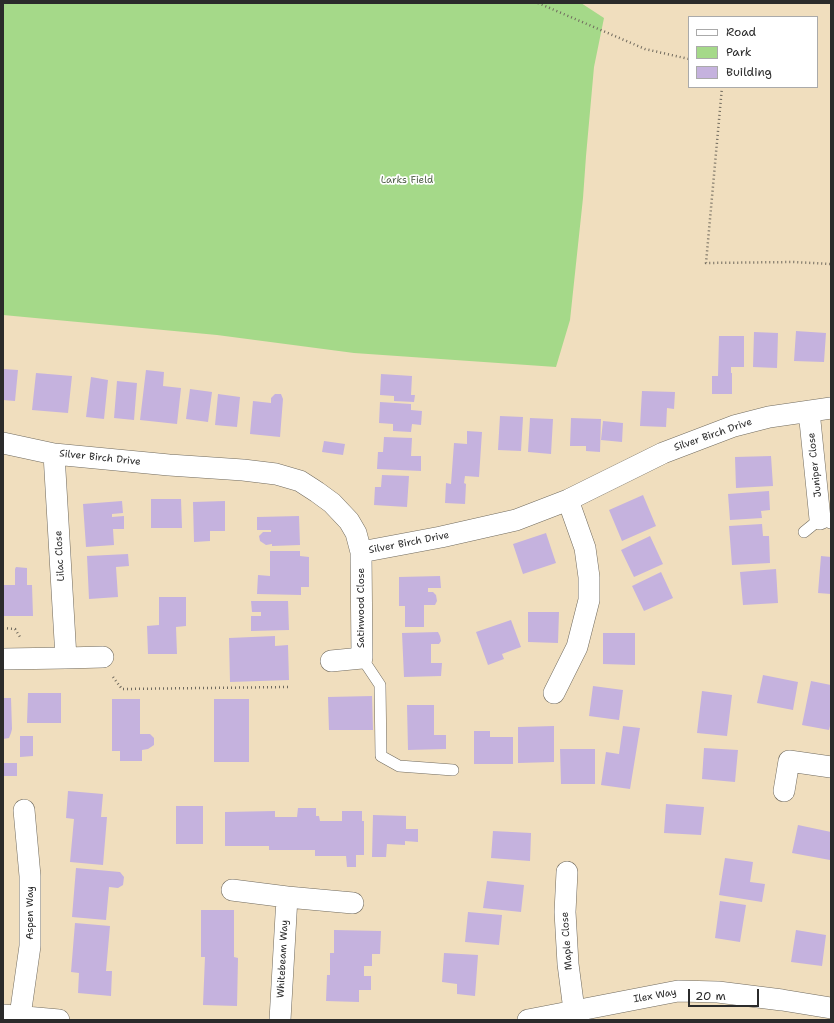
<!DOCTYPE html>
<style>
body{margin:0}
#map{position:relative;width:834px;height:1023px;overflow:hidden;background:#f0debe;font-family:"Shantell Sans",sans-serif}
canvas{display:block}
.frame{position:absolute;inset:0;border:4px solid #2b2b2b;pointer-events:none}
.legend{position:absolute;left:688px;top:16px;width:130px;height:72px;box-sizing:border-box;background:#fff;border:1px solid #aaa;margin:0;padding:5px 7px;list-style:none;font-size:12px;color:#2b2b2b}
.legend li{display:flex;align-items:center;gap:8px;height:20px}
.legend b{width:20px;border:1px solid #aaa}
.scale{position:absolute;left:688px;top:989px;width:71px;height:18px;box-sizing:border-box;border:2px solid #2b2b2b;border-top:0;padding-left:5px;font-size:12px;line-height:14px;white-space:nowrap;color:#2b2b2b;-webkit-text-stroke:3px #fff;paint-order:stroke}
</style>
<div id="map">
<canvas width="834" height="1023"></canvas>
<div class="frame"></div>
<ul class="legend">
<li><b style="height:5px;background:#fff"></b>Road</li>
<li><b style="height:11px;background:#a5d989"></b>Park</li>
<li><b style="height:11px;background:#c5b2de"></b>Building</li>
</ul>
<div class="scale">20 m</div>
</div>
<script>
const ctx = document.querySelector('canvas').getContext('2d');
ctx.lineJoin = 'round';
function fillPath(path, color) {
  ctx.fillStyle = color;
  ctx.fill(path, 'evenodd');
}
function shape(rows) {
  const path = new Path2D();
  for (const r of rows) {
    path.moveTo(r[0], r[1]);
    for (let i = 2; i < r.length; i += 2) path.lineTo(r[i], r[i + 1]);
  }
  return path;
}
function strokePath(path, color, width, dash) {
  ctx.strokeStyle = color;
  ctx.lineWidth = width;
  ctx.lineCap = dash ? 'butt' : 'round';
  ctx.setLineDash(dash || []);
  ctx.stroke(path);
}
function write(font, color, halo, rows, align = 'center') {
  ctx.font = font + ' "Shantell Sans",sans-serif';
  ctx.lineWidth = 3.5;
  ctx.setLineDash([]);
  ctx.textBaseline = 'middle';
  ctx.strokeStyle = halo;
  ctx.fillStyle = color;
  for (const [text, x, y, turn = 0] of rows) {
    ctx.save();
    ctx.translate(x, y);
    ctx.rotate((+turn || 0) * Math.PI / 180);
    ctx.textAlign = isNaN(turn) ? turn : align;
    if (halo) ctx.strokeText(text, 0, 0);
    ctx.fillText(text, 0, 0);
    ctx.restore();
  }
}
fillPath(shape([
 [3,3,581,3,604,18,594,67,586,156,583,198,570,320,556,367,354,353,217,335,3,315]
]), '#a5d989');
fillPath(shape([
 [796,331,826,333,824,362,794,361],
 [754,332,778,333,777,368,753,367],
 [719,336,744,336,744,367,731,367,731,373,732,373,732,394,712,394,712,376,718,376],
 [3,369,18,370,15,401,3,400],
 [146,370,164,372,163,386,181,388,177,424,140,420],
 [36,373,72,376,68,413,32,410],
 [381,374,412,376,411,395,415,395,414,402,394,401,394,396,380,395],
 [91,377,108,380,104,419,86,417],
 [117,381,137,383,134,420,114,418],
 [190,389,212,392,208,422,186,419],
 [642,391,675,392,674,409,667,408,666,427,640,426],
 [218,394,240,397,237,427,215,425],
 [275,394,281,394,283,399,280,437,250,434,253,401,271,403,271,398],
 [380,402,411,404,411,410,422,411,421,425,412,424,411,432,393,431,393,424,379,423],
 [500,416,523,417,521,451,498,450],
 [530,418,553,419,551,454,528,452],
 [571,418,601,419,600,452,586,451,586,446,570,446],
 [603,421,623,423,622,442,601,440],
 [467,431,482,432,479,477,465,476,464,483,466,484,465,504,445,503,446,483,451,484,454,443,467,444],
 [384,437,412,438,411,456,421,456,421,471,377,469,378,452,383,452],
 [324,441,345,444,343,455,322,452],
 [771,456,773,486,736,488,735,457],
 [382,475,409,476,407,507,374,505,375,487,381,487],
 [769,491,770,510,761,511,762,518,730,520,728,494],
 [643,495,656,526,622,541,609,510],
 [151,499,181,499,182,528,151,528],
 [122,501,123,513,112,514,112,517,124,516,124,529,113,529,114,545,86,547,83,504],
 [225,501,225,531,210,531,210,541,194,542,193,502],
 [299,516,300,545,272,546,272,544,266,545,260,541,259,536,263,532,271,532,271,530,257,530,257,517],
 [762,524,763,536,769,536,770,563,732,565,729,526],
 [546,533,556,563,523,574,513,544],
 [650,536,663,564,634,577,621,550],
 [270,551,300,551,300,556,309,557,309,587,301,587,301,595,257,594,258,575,270,576],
 [128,554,129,566,116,567,118,597,89,599,87,556],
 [821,556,831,557,831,594,818,593],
 [16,567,27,568,27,585,32,585,33,616,3,616,3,585,15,585,15,569],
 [776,569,778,603,743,605,740,572],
 [661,572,673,598,644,611,632,586],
 [440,576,441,588,428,588,428,592,433,592,436,595,437,601,435,605,424,605,424,627,405,627,405,606,399,606,399,577],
 [159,597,186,597,186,626,176,627,177,654,148,654,147,626,159,625],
 [251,601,288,601,289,630,251,631,251,616,261,616,261,612,252,612],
 [528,612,559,612,558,643,528,642],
 [511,620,521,647,502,654,504,659,488,665,476,632],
 [438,632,440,636,441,641,439,644,431,644,431,663,442,663,441,676,404,677,402,633],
 [603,633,635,633,635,665,603,664],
 [275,636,275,646,288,645,289,680,230,682,229,638],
 [763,675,798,682,793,710,757,703],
 [811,681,831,685,831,722,829,730,802,725],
 [593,686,623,690,619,720,589,716],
 [702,691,732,695,727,736,697,733],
 [28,693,61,693,61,723,27,723],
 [372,696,373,730,329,730,328,697],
 [3,698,11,698,12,729,11,733,9,738,3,739],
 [112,699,140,699,140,734,150,734,154,738,154,745,148,749,142,750,142,761,120,761,120,751,112,751],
 [214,699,249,699,249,762,214,762],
 [407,705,434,705,434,735,446,735,446,749,408,750],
 [554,726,554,762,518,763,518,727],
 [623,726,640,728,630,789,601,785,606,752,619,754],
 [474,731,490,731,490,737,513,737,513,764,474,764],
 [20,736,33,736,33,756,20,757],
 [704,748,738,750,735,782,702,779],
 [560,749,595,749,595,784,561,784],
 [3,763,17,763,17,776,3,776],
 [68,791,103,794,101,817,107,817,103,865,70,862,74,819,66,818],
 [666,804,704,807,701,835,664,833],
 [176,806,203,806,203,844,176,844],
 [298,808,316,808,316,816,319,816,320,821,342,821,342,811,362,811,362,821,364,821,364,855,356,855,356,867,347,867,346,856,315,856,315,850,269,850,269,846,225,846,225,812,275,811,275,817,297,817],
 [373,815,406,816,406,829,418,829,418,842,405,841,405,845,387,844,386,857,372,857],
 [798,825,831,832,831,855,830,860,792,853],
 [493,831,531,833,530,861,491,858],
 [725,858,753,862,750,882,765,884,762,902,719,895],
 [76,868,120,872,124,877,123,885,118,888,109,887,106,920,72,917],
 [487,881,524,885,521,912,483,908],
 [720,901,746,905,740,942,715,938],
 [201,910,234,910,234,957,238,958,237,1006,203,1005,205,957,201,957],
 [468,912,502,915,499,945,465,942],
 [75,923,110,926,106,971,112,971,111,996,78,993,79,973,71,972],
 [334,930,381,931,380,954,372,954,372,966,364,966,364,976,371,976,371,990,359,990,359,1002,326,1001,327,975,330,975,330,953,334,953],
 [796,930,826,935,822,966,791,962],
 [444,953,478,955,475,996,457,994,457,984,442,982]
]), '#c5b2de');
const lane = shape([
 [804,532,820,519,831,523],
 [362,658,380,685,381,756,399,766,453,770]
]);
const street = shape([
 [809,411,820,519],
 [3,443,54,454,169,465,243,470,276,474,300,481,317,492,332,503,349,521,356,533,361,552,441,537,516,520,568,500,663,453,734,426,769,417,831,408],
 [66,658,103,657],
 [3,659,66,658,54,454],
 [331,661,362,658,361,552],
 [554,693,577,647,589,600,589,577,585,548,568,500],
 [784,791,789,761,831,767],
 [567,872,565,912,568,964,574,1010],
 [232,890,287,897,280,1020],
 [287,897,353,903],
 [3,1015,59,1020],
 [20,1016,30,946,30,876,24,810],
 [528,1020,678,991,718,992,782,1000,831,1008]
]);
strokePath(lane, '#706a5e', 12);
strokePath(street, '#706a5e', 22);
strokePath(shape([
 [538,3,645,49,689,59],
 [722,87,706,263,794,262,831,264],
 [3,628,15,629,20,637],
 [113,677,122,689,288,687]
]), '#706a5e', 2.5, [1, 3]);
strokePath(lane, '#fff', 11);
strokePath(street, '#fff', 21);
write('10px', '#505f47', '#fff', [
 ["Larks Field",407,180]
]);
write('10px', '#2b2b2b', '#fff', [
 ["Silver Birch Drive",713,435,-19],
 ["Silver Birch Drive",100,458,6],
 ["Juniper Close",815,465,-96],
 ["Silver Birch Drive",409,543,-11],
 ["Lilac Close",60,556,-93],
 ["Satinwood Close",361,608,-90],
 ["Aspen Way",30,913,-90],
 ["Maple Close",567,941,-94],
 ["Whitebeam Way",283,959,-87],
 ["Ilex Way",655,996,-10]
]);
</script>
